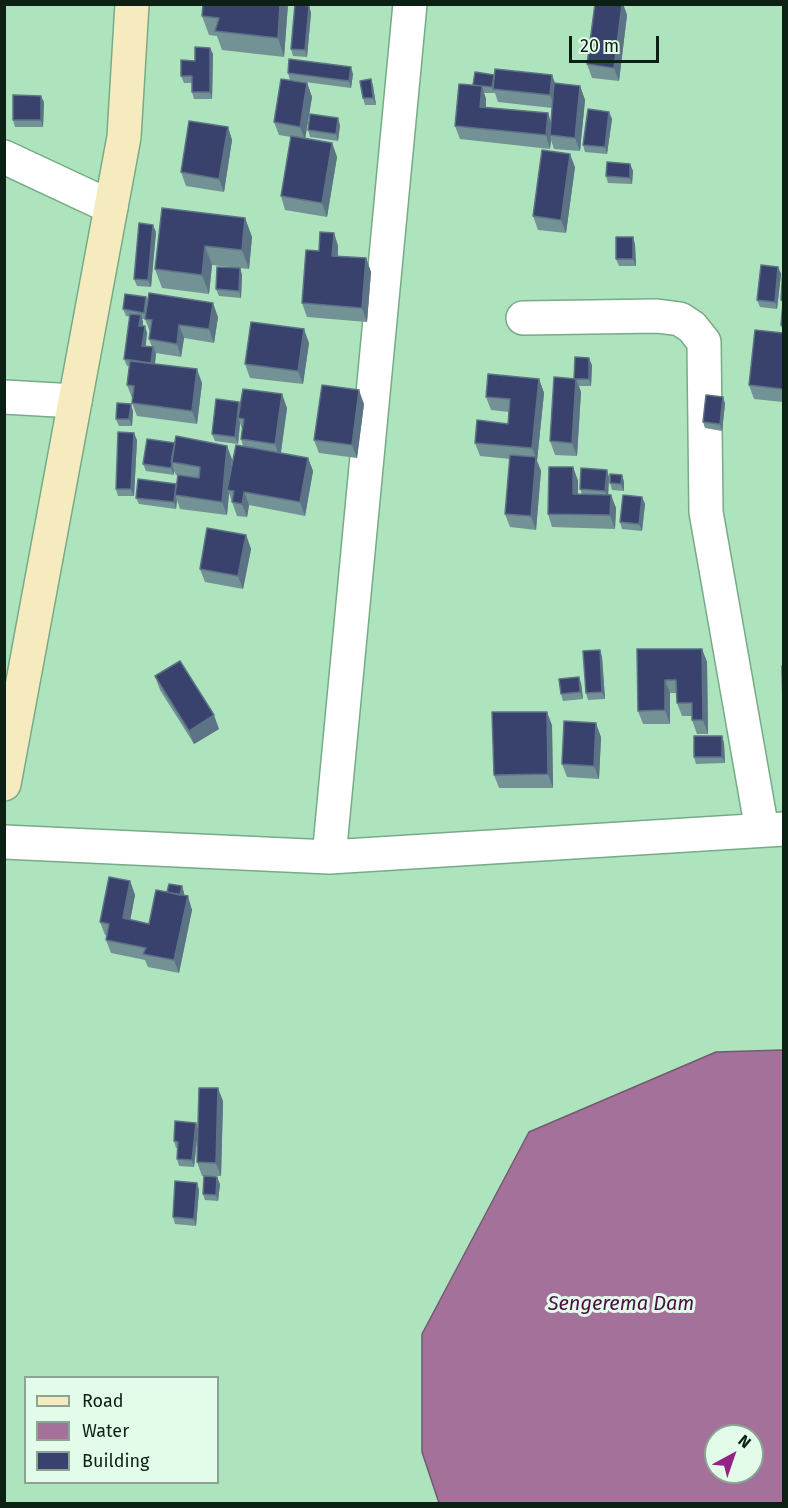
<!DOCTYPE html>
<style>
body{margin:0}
#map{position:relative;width:788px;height:1508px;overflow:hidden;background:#ade3bd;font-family:"Fira Sans",sans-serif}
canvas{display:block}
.frame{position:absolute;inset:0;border:6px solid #0c2114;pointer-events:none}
.legend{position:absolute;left:24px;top:1376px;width:195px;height:108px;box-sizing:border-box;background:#e2fce9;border:2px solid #8ca494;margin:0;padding:8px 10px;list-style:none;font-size:18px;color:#0c2114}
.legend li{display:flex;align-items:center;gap:12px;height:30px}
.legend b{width:30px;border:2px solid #8ca494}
.north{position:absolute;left:704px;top:1424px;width:60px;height:60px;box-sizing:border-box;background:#e2fce9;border:2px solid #8ca494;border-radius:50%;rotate:40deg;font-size:16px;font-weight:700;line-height:24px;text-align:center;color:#0c2114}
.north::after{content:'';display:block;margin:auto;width:21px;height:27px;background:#932384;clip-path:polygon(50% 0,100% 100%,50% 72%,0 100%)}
.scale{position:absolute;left:569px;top:36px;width:90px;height:27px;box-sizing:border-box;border:3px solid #0c2114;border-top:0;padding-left:8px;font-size:18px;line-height:21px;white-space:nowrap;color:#0c2114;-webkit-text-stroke:4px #e2fce9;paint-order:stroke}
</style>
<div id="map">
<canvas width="788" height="1508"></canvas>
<div class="frame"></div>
<ul class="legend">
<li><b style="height:8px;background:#f6ebbe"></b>Road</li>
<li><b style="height:16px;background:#a37199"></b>Water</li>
<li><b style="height:16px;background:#39416d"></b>Building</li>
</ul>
<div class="north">N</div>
<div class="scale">20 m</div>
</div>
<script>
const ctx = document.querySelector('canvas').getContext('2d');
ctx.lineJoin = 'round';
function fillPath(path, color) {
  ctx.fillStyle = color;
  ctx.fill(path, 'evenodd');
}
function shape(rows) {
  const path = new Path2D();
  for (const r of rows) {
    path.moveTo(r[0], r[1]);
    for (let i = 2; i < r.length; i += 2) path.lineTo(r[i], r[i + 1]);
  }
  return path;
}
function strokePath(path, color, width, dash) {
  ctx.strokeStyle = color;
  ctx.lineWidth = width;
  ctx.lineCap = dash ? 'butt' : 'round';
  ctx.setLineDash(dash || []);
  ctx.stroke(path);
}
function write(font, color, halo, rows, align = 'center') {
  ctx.font = font + ' "Fira Sans",sans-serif';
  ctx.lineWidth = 6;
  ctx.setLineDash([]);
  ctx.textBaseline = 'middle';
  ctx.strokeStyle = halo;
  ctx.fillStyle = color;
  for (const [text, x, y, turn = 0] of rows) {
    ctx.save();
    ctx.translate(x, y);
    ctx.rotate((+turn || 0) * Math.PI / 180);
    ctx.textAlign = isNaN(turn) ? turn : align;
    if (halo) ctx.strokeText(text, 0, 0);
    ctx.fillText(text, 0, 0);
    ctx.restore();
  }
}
const water = shape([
 [783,1050,783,1503,439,1503,422,1452,422,1334,529,1132,716,1052,783,1050],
 [716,1436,752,1436,752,1472,716,1472,716,1436]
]);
fillPath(water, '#a37199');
strokePath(water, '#765971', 1.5);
const street = shape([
 [4,157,111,207],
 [523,318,657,316,680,319,692,327,704,342,706,512,762,830],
 [4,397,75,401],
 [4,842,329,857,784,829],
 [329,857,410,4]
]);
const secondary = shape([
 [4,784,124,137,132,4]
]);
strokePath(street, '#77ab87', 36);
strokePath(secondary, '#77ab87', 36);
strokePath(street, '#fff', 33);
strokePath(secondary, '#f6ebbe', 33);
fillPath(shape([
 [203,4,288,4,284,57,222,50,217,36,209,35,202,16],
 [595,4,623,4,627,15,619,81,592,78,587,64],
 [309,6,311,13,307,57,293,56,291,49],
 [210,48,213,54,212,99,194,99,192,92,192,83,184,83,181,76,195,61],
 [288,73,353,74,351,88,290,80],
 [371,79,373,86,376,105,365,105,363,98],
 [307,83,312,97,305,138,332,143,337,157,327,217,285,210,281,196,291,137,279,135,274,122],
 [555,83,580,86,585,100,580,151,554,149,551,140,550,149,460,139,455,126,473,85],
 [484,93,495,93,498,102,552,108,551,122,548,113,486,107,486,99],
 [44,102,43,127,15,127,13,120],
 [609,112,612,119,607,154,585,152,583,145],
 [340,125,338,141,310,137,308,130],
 [228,127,232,140,224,192,186,186,181,172],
 [630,164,633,171,632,184,608,183,606,176],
 [575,167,566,233,538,230,533,216],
 [245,218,252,237,249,269,212,265,209,294,162,288,155,269],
 [156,232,151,287,137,286,134,279],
 [334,233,338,246,338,256,366,258,371,272,367,322,307,317,302,303,319,251],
 [635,244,636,266,619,266,616,259],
 [778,267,781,274,777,309,760,307,757,300],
 [240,268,242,275,241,298,219,296,216,289],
 [783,268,783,332,781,325,783,304,781,300],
 [146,297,148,300,218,317,214,343,184,338,181,357,156,353,155,364,202,383,197,424,137,416,132,403,132,398,127,385,129,366,127,366,124,359,130,317,126,316,123,309],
 [142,319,145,319,150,332,149,339,152,347,145,346,147,333,143,326,143,322],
 [783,333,783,402,754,399,749,385],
 [309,343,303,384,250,378,245,364],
 [592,365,591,386,579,386,581,392,577,456,555,455,550,441,574,379],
 [539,379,544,393,537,461,541,471,536,530,510,527,505,514,510,459,480,456,475,443,508,424,509,412,491,410,486,397],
 [723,397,725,404,722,431,705,428,703,422],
 [364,404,357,458,319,453,314,440],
 [240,405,287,408,281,453,308,458,313,471,305,516,249,505,247,517,237,516,229,493,227,515,180,509,177,500,176,509,139,504,136,498,177,485,178,476,176,475,174,471,174,475,146,471,143,464,232,459,230,473,243,446,241,439,242,429,240,423,238,444,215,441,212,434],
 [133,411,132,426,119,426,116,419],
 [137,440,134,496,118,496,116,489],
 [573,467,578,481,578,494,582,494,580,489,609,477,608,494,611,495,616,508,615,529,552,527,548,514],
 [622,475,624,482,624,491,612,490,610,483],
 [642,497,645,504,642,531,622,529,620,522],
 [246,535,251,549,243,589,205,582,200,569],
 [637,649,702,649,707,662,708,734,697,734,692,720,692,716,682,716,677,703,677,693,670,693,670,724,643,724,638,711],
 [600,650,602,657,605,699,588,700,586,693],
 [155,676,219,729,194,744,160,690],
 [581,683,583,699,563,701,561,694],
 [552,725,553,788,499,788,494,775],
 [722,736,724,743,725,763,696,764,694,757],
 [601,737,599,779,567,777,562,764],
 [130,881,135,895,130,920,149,924,167,892,182,886,184,893,184,895,192,910,179,973,148,967,145,960,111,953,106,940,107,936,105,935,100,922],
 [223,1101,221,1176,207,1176,220,1184,218,1201,205,1200,203,1194,204,1176,202,1176,197,1162],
 [196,1123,198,1130,194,1167,179,1166,177,1159,178,1148,176,1148,174,1141],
 [197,1183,199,1190,196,1226,175,1224,173,1217]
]), '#739295');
fillPath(shape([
 [280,4,288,4,284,57,278,38],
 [622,4,623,4,627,15,619,81,614,68],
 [309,6,311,13,307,57,305,50],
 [210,48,213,54,212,99,210,92],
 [351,67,353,74,351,88,349,81],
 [552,75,557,88,555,108,550,95],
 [371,79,373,86,376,105,373,98],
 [307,83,312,97,305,140,300,127],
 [482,86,486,99,485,120,480,107],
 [580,86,585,100,580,151,575,138],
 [41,96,44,102,43,127,41,120],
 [609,112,612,119,607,154,605,147],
 [548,113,552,127,550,135,551,140,550,149,546,135],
 [338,118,340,125,338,141,336,134],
 [228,127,232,140,224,192,219,179],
 [332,143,337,157,327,217,322,203],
 [570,154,575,167,566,233,561,220],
 [630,164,633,171,632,184,630,178],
 [245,218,252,237,249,269,242,250],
 [153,225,156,232,151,287,148,280],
 [334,233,338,246,337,269,332,256],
 [633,237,635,244,636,266,633,259],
 [205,246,212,265,209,294,202,275],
 [366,258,371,272,367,322,362,308],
 [778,267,781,274,777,309,775,302],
 [240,268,242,275,241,298,239,291],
 [213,303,218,317,214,343,209,329],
 [141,315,143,322,142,333,139,326],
 [179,325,184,338,181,357,177,344],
 [145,326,147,333,145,353,142,346],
 [304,329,309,343,303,384,298,371],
 [153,347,156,354,154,370,151,363],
 [589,358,592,365,591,386,589,379],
 [197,369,202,383,197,424,192,411],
 [539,379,544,393,537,461,541,471,536,530,531,516,536,458,532,448],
 [576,379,581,392,577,456,572,443],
 [359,390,364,404,357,458,352,445],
 [282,394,287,408,280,458,275,444],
 [723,397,725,404,722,431,720,424],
 [239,402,241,409,238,418,240,423,238,444,235,437],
 [131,404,133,411,132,426,129,419],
 [134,433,137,440,134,496,131,489],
 [227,446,232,459,229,490,227,490,229,493,227,515,222,502],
 [308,458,313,471,305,516,300,502],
 [172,464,174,471,174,475,171,468],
 [573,467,578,481,578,507,573,494],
 [607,470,609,477,608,498,605,491],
 [622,475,624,482,624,491,621,484],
 [176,484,175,495,177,500,176,509,174,502],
 [244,492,249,505,247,517,242,504],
 [611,495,616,508,615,529,610,515],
 [642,497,645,504,642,531,639,524],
 [246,535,251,549,243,589,238,576],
 [702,649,707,662,708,734,703,720],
 [600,650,602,657,605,699,602,692],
 [579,677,581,683,583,699,580,692],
 [665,680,670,693,670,724,665,710],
 [547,712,552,725,553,788,548,774],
 [214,715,219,729,194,744,189,731],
 [596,723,601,737,599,779,594,766],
 [722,736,724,743,725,763,722,757],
 [130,881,135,895,128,932,123,918],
 [182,886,184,893,182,905,179,898],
 [188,896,192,910,179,973,174,960],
 [218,1088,223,1101,221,1176,216,1163],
 [196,1123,198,1130,194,1167,192,1160],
 [217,1177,220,1184,218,1201,216,1195],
 [197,1183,199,1190,196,1226,194,1219]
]), '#5c7285');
const building = shape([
 [203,4,280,4,278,38,215,31,219,18,202,16,203,4],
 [295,4,309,6,305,50,291,49,295,4],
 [595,4,622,4,614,68,587,64,595,4],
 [195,47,210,48,210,92,192,92,192,76,181,76,181,60,195,61,195,47],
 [289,59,351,67,349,81,288,73,289,59],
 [495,69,552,75,550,95,493,89,495,69],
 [475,72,494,75,492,87,473,85,475,72],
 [281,79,307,83,300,127,274,122,281,79],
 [371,79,373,98,363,98,360,81,371,79],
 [554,83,580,86,575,138,550,135,554,83],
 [459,84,482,86,480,107,548,113,546,135,455,126,459,84],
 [13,95,41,96,41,120,13,120,13,95],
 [588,109,609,112,605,147,583,145,588,109],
 [310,114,338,118,336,134,308,130,310,114],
 [189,121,228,127,219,179,181,172,189,121],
 [291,136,332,143,322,203,281,196,291,136],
 [542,150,570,154,561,220,533,216,542,150],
 [607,162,630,164,630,178,606,176,607,162],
 [162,208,245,218,242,250,205,246,202,275,155,269,162,208],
 [139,223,153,225,148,280,134,279,139,223],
 [320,232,334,233,332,256,366,258,362,308,302,303,306,250,319,251,320,232],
 [616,237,633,237,633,259,616,259,616,237],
 [761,265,778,267,775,302,757,300,761,265],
 [217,267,240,268,239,291,216,289,217,267],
 [783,268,783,300,781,300,783,268],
 [149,293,213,303,209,329,179,325,177,344,149,339,152,320,145,319,149,293],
 [125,294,146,297,144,313,123,309,125,294],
 [783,303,783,326,781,325,783,303],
 [130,314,141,315,139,326,145,326,142,346,153,347,151,363,124,359,130,314],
 [251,322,304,329,298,371,245,364,251,322],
 [755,330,783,333,783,389,749,385,755,330],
 [575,357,589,358,589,379,574,379,575,357],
 [130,361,197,369,192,411,132,403,134,386,127,385,130,361],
 [488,374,539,379,532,448,475,443,477,420,508,424,510,399,486,397,488,374],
 [554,377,576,379,572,443,550,441,554,377],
 [322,385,359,390,352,445,314,440,322,385],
 [243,389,282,394,275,444,241,439,244,419,238,418,243,389],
 [706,395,723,397,720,424,703,422,706,395],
 [216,399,239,402,235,437,212,434,216,399],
 [117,403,131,404,129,419,116,419,117,403],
 [118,432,134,433,131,489,116,489,118,432],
 [176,436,227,446,222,502,175,495,178,475,199,478,200,467,171,462,176,436],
 [147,439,175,443,171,468,143,464,147,439],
 [236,445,308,458,300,502,244,492,242,504,232,502,234,491,227,490,236,445],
 [510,455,536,457,531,516,505,514,510,455],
 [549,467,573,467,573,494,611,495,610,515,548,514,549,467],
 [581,468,607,470,605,491,580,489,581,468],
 [610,474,622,475,621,484,610,483,610,474],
 [138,479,176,484,174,502,136,498,138,479],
 [623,495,642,497,639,524,620,522,623,495],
 [207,528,246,535,238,576,200,569,207,528],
 [637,649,702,649,703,720,692,720,692,703,677,703,676,680,665,680,665,710,638,711,637,649],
 [600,650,602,692,586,693,583,651,600,650],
 [180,661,214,715,189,731,155,676,180,661],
 [782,666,783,666,783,707,782,666],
 [579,677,580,692,561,694,559,679,579,677],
 [492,712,547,712,548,774,494,775,492,712],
 [564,721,596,723,594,766,562,764,564,721],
 [694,736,722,736,722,757,694,757,694,736],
 [109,877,130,881,123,918,149,924,156,890,188,896,174,960,143,954,146,948,106,940,109,924,100,922,109,877],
 [169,884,182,886,180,895,167,892,169,884],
 [199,1088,218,1088,216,1163,197,1162,199,1088],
 [175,1121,196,1123,192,1160,177,1159,178,1142,174,1141,175,1121],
 [204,1176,217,1177,216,1195,203,1194,204,1176],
 [175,1181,197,1183,194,1219,173,1217,175,1181]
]);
fillPath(building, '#39416d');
strokePath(building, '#5c7285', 1.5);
write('italic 20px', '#4c0d44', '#e2fce9', [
 ["Sengerema Dam",621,1304]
]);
</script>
